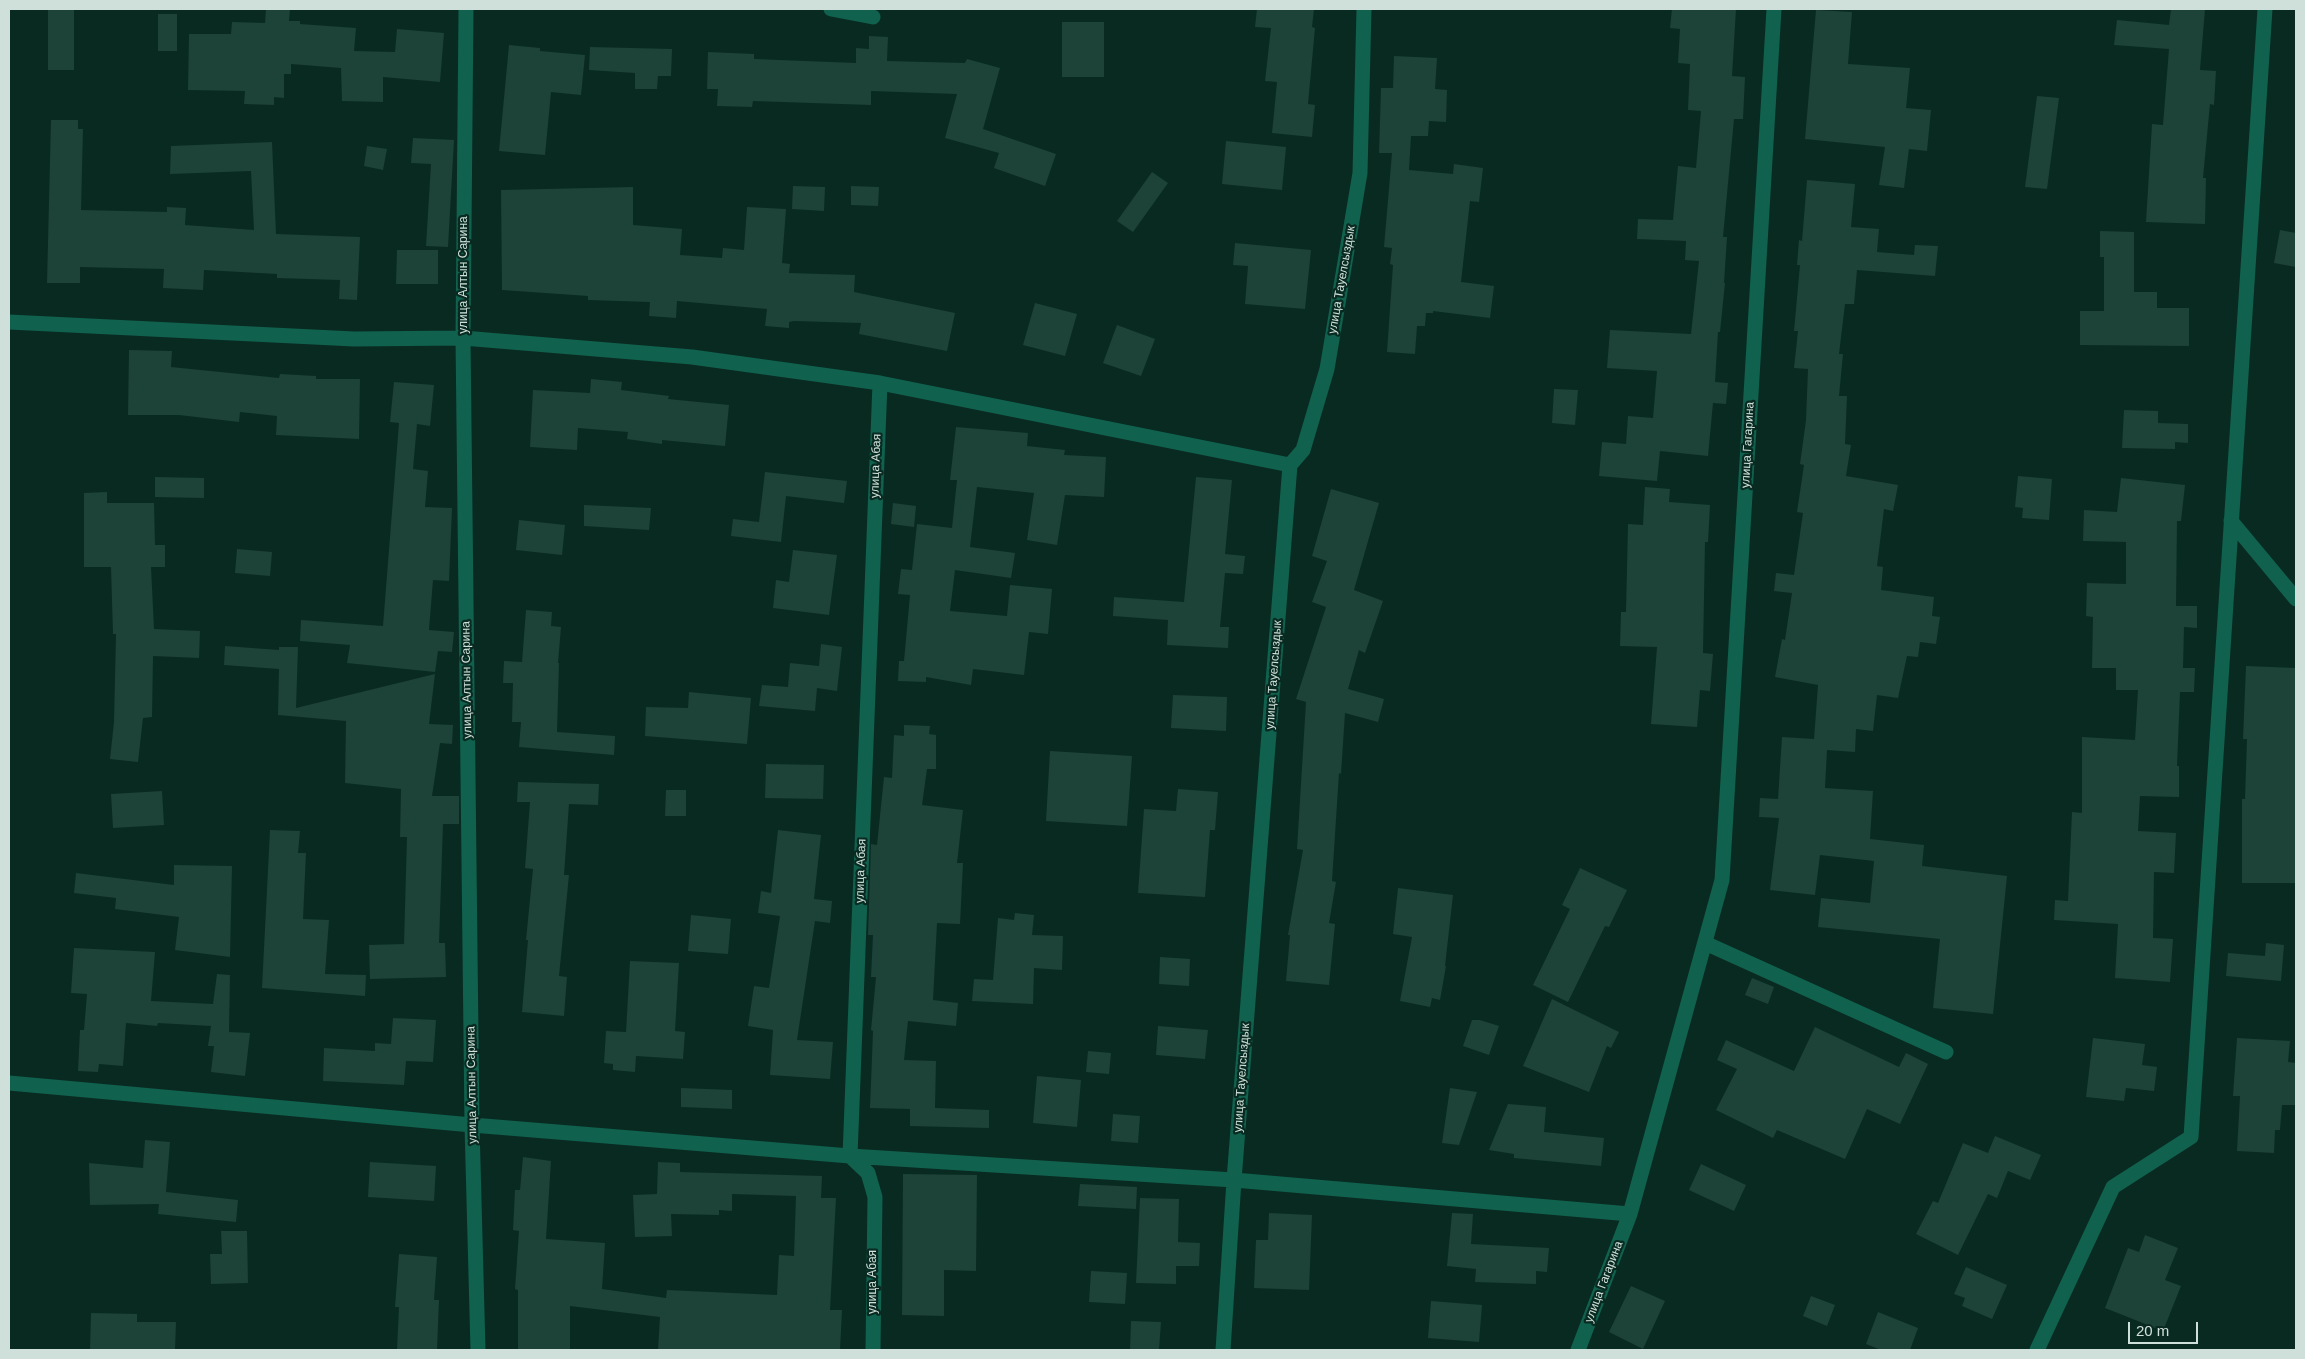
<!DOCTYPE html>
<meta charset="utf-8">
<style>
body{margin:0}
#map{position:relative;width:2305px;height:1359px;overflow:hidden;background:#092a21;font-family:Helvetica,sans-serif}
canvas{display:block}
.frame{position:absolute;inset:0;border:10px solid #cfe0da;pointer-events:none}
.scale{position:absolute;left:2128px;top:1322px;width:70px;height:22px;box-sizing:border-box;border:2px solid #cfe0da;border-top:0;padding-left:6px;font-size:15px;line-height:18px;white-space:nowrap;color:#cfe0da;-webkit-text-stroke:4px #092a21;paint-order:stroke}
</style>
<div id="map">
<canvas width="2305" height="1359"></canvas>
<div class="frame"></div>
<div class="scale">20 m</div>
</div>
<script>
const ctx = document.querySelector('canvas').getContext('2d');
ctx.lineJoin = 'round';
function fillPath(path, color) {
  ctx.fillStyle = color;
  ctx.fill(path, 'evenodd');
}
function shape(rows) {
  const path = new Path2D();
  for (const r of rows) {
    path.moveTo(r[0], r[1]);
    for (let i = 2; i < r.length; i += 2) path.lineTo(r[i], r[i + 1]);
  }
  return path;
}
function strokePath(path, color, width, dash) {
  ctx.strokeStyle = color;
  ctx.lineWidth = width;
  ctx.lineCap = dash ? 'butt' : 'round';
  ctx.setLineDash(dash || []);
  ctx.stroke(path);
}
function write(font, color, halo, rows, align = 'center') {
  ctx.font = font + ' Helvetica,sans-serif';
  ctx.lineWidth = 4.5;
  ctx.setLineDash([]);
  ctx.textBaseline = 'middle';
  ctx.strokeStyle = halo;
  ctx.fillStyle = color;
  for (const [text, x, y, turn = 0] of rows) {
    ctx.save();
    ctx.translate(x, y);
    ctx.rotate((+turn || 0) * Math.PI / 180);
    ctx.textAlign = isNaN(turn) ? turn : align;
    if (halo) ctx.strokeText(text, 0, 0);
    ctx.fillText(text, 0, 0);
    ctx.restore();
  }
}
fillPath(shape([
 [48,9,74,9,74,70,48,70],
 [266,9,290,9,289,21,300,21,300,24,356,28,354,51,395,52,397,29,444,33,440,82,383,77,383,102,342,101,341,68,291,64,291,74,284,74,284,98,274,97,274,105,244,104,245,91,188,90,189,34,231,34,232,22,265,23],
 [1257,9,1314,9,1312,27,1315,28,1308,104,1315,105,1312,137,1272,133,1277,82,1265,81,1271,28,1255,27],
 [1672,9,1736,9,1732,76,1745,77,1743,119,1734,119,1723,237,1727,237,1724,283,1725,283,1720,332,1718,332,1715,382,1728,383,1726,404,1713,403,1708,456,1660,451,1657,481,1599,476,1602,442,1626,444,1628,416,1653,418,1657,371,1607,368,1610,330,1691,334,1699,261,1685,260,1686,241,1637,239,1638,219,1673,220,1678,166,1696,168,1701,111,1688,110,1690,64,1678,63,1680,29,1670,28],
 [2171,9,2205,9,2200,70,2216,71,2214,105,2210,104,2203,178,2206,178,2205,224,2146,222,2152,124,2163,125,2169,49,2114,45,2117,20,2169,25],
 [1816,10,1852,12,1848,64,1910,68,1906,108,1931,110,1927,151,1909,149,1904,188,1879,185,1885,147,1805,139],
 [158,14,177,14,177,51,158,51],
 [1062,22,1104,22,1104,77,1062,77],
 [869,36,888,37,887,61,965,63,967,59,1000,68,983,129,1056,154,1045,186,994,168,999,153,945,138,957,94,871,91,871,105,753,101,752,107,717,106,718,89,707,89,708,52,754,54,754,59,856,63,856,48,869,49],
 [509,45,540,48,540,51,585,55,581,95,551,92,545,155,499,151],
 [590,47,672,49,671,76,658,76,657,89,635,89,635,73,589,70],
 [1394,56,1437,58,1435,89,1447,90,1446,122,1429,121,1428,136,1411,136,1409,170,1453,174,1454,164,1483,168,1479,202,1470,201,1461,282,1494,286,1490,318,1433,311,1433,313,1426,313,1425,326,1417,326,1415,354,1387,352,1393,265,1390,264,1392,248,1384,247,1392,153,1379,153,1381,88,1393,88],
 [2037,96,2059,98,2047,189,2025,187],
 [51,120,78,120,78,129,83,129,81,210,167,212,167,207,186,208,185,225,254,230,251,171,170,174,171,146,272,142,276,234,360,237,357,300,339,299,340,280,277,278,277,274,204,270,203,290,163,288,164,269,80,267,80,283,47,283],
 [413,138,454,140,448,247,426,246,431,164,411,163],
 [1226,141,1286,147,1282,190,1222,184],
 [367,146,387,149,383,170,364,166],
 [1152,172,1168,183,1133,232,1117,221],
 [1807,180,1855,184,1851,227,1879,229,1877,252,1914,255,1915,245,1938,246,1935,276,1857,270,1854,304,1845,304,1839,354,1843,354,1839,396,1847,396,1845,444,1851,445,1846,476,1898,485,1893,511,1884,509,1877,566,1883,567,1881,590,1934,597,1932,616,1940,617,1936,644,1920,642,1918,657,1907,656,1898,698,1877,695,1873,731,1856,729,1855,752,1827,750,1825,788,1873,791,1870,839,1924,845,1922,866,2007,876,1993,1014,1933,1008,1940,939,1818,927,1821,898,1870,903,1874,861,1820,855,1815,895,1770,890,1779,818,1759,817,1760,798,1778,799,1782,737,1814,739,1818,685,1775,677,1782,639,1785,640,1792,593,1774,591,1776,573,1794,575,1803,513,1797,512,1804,465,1800,464,1806,420,1808,369,1794,368,1798,331,1794,331,1800,265,1797,265,1799,240,1802,241],
 [793,186,825,187,824,211,792,209],
 [851,186,879,187,878,206,851,205],
 [633,187,633,225,682,229,680,255,722,258,723,248,744,250,747,207,786,209,782,263,790,264,789,273,855,275,854,292,955,313,947,351,859,334,861,323,794,321,789,322,789,328,765,326,767,309,677,301,676,318,649,316,650,302,588,300,588,296,502,290,501,190],
 [2280,230,2296,233,2296,267,2274,263],
 [2100,231,2134,232,2134,292,2157,292,2157,308,2189,308,2189,346,2080,345,2080,311,2104,311,2104,257,2100,257],
 [1235,243,1311,250,1305,309,1245,304,1248,266,1233,265],
 [397,250,438,250,438,284,396,284],
 [1035,303,1077,314,1065,356,1023,345],
 [1117,325,1155,339,1141,376,1103,363],
 [129,350,172,351,171,367,279,378,280,374,316,376,316,379,360,379,359,439,276,435,277,416,240,412,239,422,179,415,128,415],
 [591,379,622,382,621,390,669,396,668,399,729,405,725,446,662,440,662,444,627,439,628,432,578,428,577,450,530,447,533,390,590,393],
 [394,382,434,385,430,426,417,424,413,469,428,471,425,507,452,508,449,581,433,580,429,630,454,632,452,652,438,651,435,672,347,663,350,645,300,641,301,620,383,626,399,423,390,422],
 [1554,389,1578,390,1575,425,1552,423],
 [2124,410,2158,411,2158,423,2188,424,2188,443,2175,442,2175,449,2122,448],
 [956,427,1028,433,1027,446,1065,450,1064,455,1106,457,1104,497,1065,495,1057,545,1027,540,1034,493,977,487,970,547,1015,553,1011,578,955,570,950,611,1007,616,1010,585,1052,589,1048,634,1029,632,1024,675,973,669,971,685,926,677,926,682,898,681,899,661,904,661,910,595,898,594,901,569,912,570,917,524,952,528,957,480,950,480],
 [765,472,847,481,844,503,786,496,781,542,731,536,733,519,759,522],
 [2018,476,2052,479,2049,520,2022,518,2023,508,2015,507],
 [155,477,204,478,204,498,155,497],
 [1196,477,1232,480,1225,554,1245,556,1243,574,1225,573,1220,627,1229,627,1228,648,1167,645,1168,620,1113,616,1114,597,1184,602],
 [2121,478,2185,485,2181,521,2177,521,2176,606,2197,606,2197,628,2184,627,2183,668,2195,668,2194,692,2180,692,2177,766,2179,766,2179,797,2140,796,2138,831,2176,833,2174,873,2154,872,2153,938,2173,939,2170,982,2115,978,2118,924,2054,920,2055,900,2068,901,2072,812,2082,813,2082,737,2135,740,2138,690,2116,690,2116,668,2092,668,2093,617,2086,616,2087,583,2126,584,2126,542,2083,541,2084,510,2117,512],
 [1645,487,1670,489,1669,502,1710,505,1708,542,1705,542,1703,653,1713,654,1710,691,1700,690,1697,727,1651,724,1657,647,1620,646,1621,612,1626,612,1628,524,1643,525],
 [1331,489,1379,503,1354,590,1383,601,1365,653,1359,650,1348,689,1384,699,1378,722,1345,713,1341,774,1339,773,1332,881,1336,882,1329,923,1335,924,1329,985,1286,981,1290,935,1288,935,1303,850,1297,849,1306,702,1296,699,1326,607,1312,602,1327,561,1312,556],
 [107,492,107,503,154,503,155,545,165,545,165,567,151,567,154,629,200,631,199,658,153,656,152,717,143,718,138,762,110,759,114,722,116,634,113,634,111,567,84,567,84,493],
 [893,503,916,506,914,527,891,524],
 [584,505,651,508,649,530,584,526],
 [519,520,565,525,562,555,516,550],
 [237,549,272,552,270,576,235,573],
 [793,550,837,555,829,615,773,608,776,580,789,582],
 [526,610,552,612,551,626,561,627,558,663,559,663,557,732,615,736,614,755,519,747,521,722,512,722,513,683,503,683,504,661,522,662],
 [821,644,842,647,837,691,817,688,815,711,759,706,762,685,788,687,790,663,819,666],
 [225,646,279,650,279,647,298,647,296,708,435,674,429,724,453,725,452,744,440,743,432,796,459,796,459,824,443,824,439,943,445,943,446,977,370,979,369,945,404,944,407,837,400,837,401,789,345,783,346,721,278,715,279,669,224,665],
 [2246,666,2296,668,2296,883,2242,883,2242,799,2245,799,2247,739,2243,739],
 [689,692,751,698,747,744,645,736,646,707,688,708],
 [1173,695,1227,697,1226,731,1171,728],
 [904,725,930,726,929,734,936,735,936,769,927,769,922,805,963,810,957,863,963,863,960,924,937,923,933,1000,958,1003,956,1026,908,1021,904,1060,936,1061,935,1108,989,1110,989,1128,910,1126,910,1109,870,1108,873,1031,871,1030,876,977,871,977,873,935,868,935,871,844,877,845,884,777,892,778,894,735,904,736],
 [1050,751,1132,756,1127,826,1046,821],
 [766,764,824,765,823,799,765,798],
 [518,782,599,784,598,805,569,804,564,875,569,875,559,976,567,977,564,1016,522,1012,528,940,526,940,533,869,525,868,530,802,517,802],
 [1178,789,1218,792,1215,830,1210,830,1205,897,1138,893,1144,809,1176,811],
 [666,790,686,790,686,816,665,816],
 [162,791,164,825,113,828,111,794],
 [270,830,300,831,298,853,306,853,303,919,329,920,325,974,366,975,365,996,262,988],
 [778,830,821,835,814,899,832,901,830,923,815,921,797,1040,833,1042,830,1079,770,1075,773,1030,748,1026,754,986,769,988,780,916,758,913,761,891,771,893],
 [174,865,232,866,230,957,175,950,179,917,115,909,116,898,74,893,76,873,174,885],
 [1580,868,1627,890,1609,927,1605,926,1568,1002,1533,985,1570,909,1562,905],
 [1398,888,1453,895,1445,966,1446,966,1440,1000,1432,998,1430,1007,1400,1001,1412,937,1393,934],
 [1015,913,1034,915,1032,935,1063,936,1062,970,1034,968,1033,1004,972,1001,974,979,993,980,998,918,1014,920],
 [691,915,731,919,728,954,688,951],
 [2266,943,2284,945,2281,981,2226,976,2228,953,2265,956],
 [74,948,155,952,151,1001,213,1004,217,974,230,975,229,1032,250,1033,245,1076,211,1072,214,1046,208,1046,211,1026,158,1023,157,1026,126,1023,123,1066,99,1064,98,1072,78,1071,80,1030,84,1030,87,994,71,993],
 [1160,957,1190,959,1189,986,1159,984],
 [630,961,679,963,675,1031,685,1032,683,1059,636,1056,635,1072,613,1070,613,1064,604,1063,606,1031,626,1032],
 [1752,978,1774,987,1768,1004,1745,995],
 [1552,999,1619,1032,1611,1048,1607,1046,1589,1092,1523,1066],
 [393,1018,436,1020,433,1062,406,1061,404,1085,323,1081,324,1048,375,1051,375,1043,391,1044],
 [1472,1020,1480,1020,1499,1026,1489,1055,1463,1046],
 [1158,1026,1208,1030,1205,1059,1156,1055],
 [1815,1027,1899,1067,1906,1053,1928,1064,1900,1124,1867,1109,1845,1159,1777,1130,1773,1138,1716,1110,1737,1069,1717,1060,1726,1040,1794,1071],
 [2093,1038,2145,1044,2142,1065,2157,1067,2154,1091,2126,1088,2124,1101,2086,1097],
 [2237,1038,2290,1041,2288,1062,2296,1063,2296,1105,2282,1105,2280,1130,2275,1130,2274,1153,2237,1151,2240,1096,2233,1096],
 [1088,1051,1111,1053,1109,1074,1086,1072],
 [1037,1076,1081,1080,1077,1127,1033,1123],
 [681,1088,732,1090,732,1109,681,1107],
 [1450,1088,1477,1092,1459,1145,1442,1143],
 [1508,1104,1546,1107,1544,1132,1604,1138,1601,1166,1514,1158,1514,1154,1489,1150],
 [1113,1114,1140,1116,1138,1143,1111,1141],
 [1995,1136,2041,1155,2030,1180,2008,1171,1997,1198,1988,1194,1958,1255,1916,1234,1933,1201,1938,1203,1963,1143,1988,1153],
 [145,1140,170,1142,166,1192,238,1200,236,1222,158,1214,159,1204,90,1205,89,1163,143,1168],
 [523,1157,551,1161,546,1239,605,1243,602,1289,666,1298,667,1290,777,1295,779,1255,794,1256,796,1196,732,1194,732,1211,719,1210,719,1215,671,1214,672,1236,635,1237,633,1195,657,1194,658,1162,680,1163,680,1172,822,1176,821,1198,836,1198,830,1310,842,1310,840,1350,658,1350,660,1317,570,1306,570,1350,518,1350,518,1290,515,1289,519,1231,513,1230,515,1190,520,1190],
 [370,1162,436,1166,434,1201,368,1197],
 [1701,1164,1746,1185,1734,1211,1689,1190],
 [903,1174,977,1175,976,1271,944,1270,944,1316,902,1315],
 [1080,1184,1137,1187,1136,1209,1078,1206],
 [1140,1198,1179,1199,1178,1242,1200,1243,1199,1266,1176,1266,1176,1284,1136,1283],
 [1269,1213,1312,1215,1309,1290,1254,1288,1256,1240,1268,1240],
 [1452,1213,1473,1214,1471,1244,1549,1248,1547,1272,1536,1271,1536,1284,1475,1282,1476,1269,1447,1266],
 [221,1231,247,1231,248,1283,211,1284,210,1254,222,1254],
 [2145,1235,2178,1248,2165,1280,2181,1286,2163,1331,2105,1308,2128,1248,2139,1252],
 [399,1254,437,1257,434,1300,439,1300,437,1350,397,1350,399,1307,395,1307],
 [1966,1267,2007,1285,1992,1319,1962,1306,1965,1298,1954,1294],
 [1091,1271,1127,1273,1125,1304,1089,1302],
 [1631,1286,1665,1301,1643,1349,1609,1332],
 [1811,1296,1835,1305,1827,1326,1803,1316],
 [1431,1301,1482,1305,1479,1342,1428,1338],
 [1878,1312,1918,1328,1910,1350,1881,1350,1866,1344],
 [91,1313,137,1314,137,1322,176,1322,175,1350,90,1350],
 [1131,1321,1161,1322,1159,1350,1130,1350]
]), '#1d4238');
strokePath(shape([
 [466,9,463,338,472,1125,478,1350],
 [831,9,873,17],
 [9,322,354,339,463,338,692,357,880,383,1290,465],
 [2231,521,2296,599],
 [1705,943,1946,1052],
 [9,1083,472,1125,850,1156,1234,1180,1630,1214,1722,880,1774,9],
 [873,1350,875,1197,868,1173,850,1156,880,383],
 [1223,1350,1234,1180,1290,465,1303,450,1327,369,1360,173,1364,9],
 [1578,1350,1630,1214],
 [2037,1350,2113,1187,2191,1137,2265,9]
]), '#10614e', 15);
write('12px', '#cfe0da', '#092a21', [
 ["улица Алтын Сарина",464,275,-90],
 ["улица Тауелсыздык",1342,280,-80],
 ["улица Гагарина",1748,445,-87],
 ["улица Абая",876,466,-88],
 ["улица Тауелсыздык",1274,675,-86],
 ["улица Алтын Сарина",467,680,-91],
 ["улица Абая",861,871,-88],
 ["улица Тауелсыздык",1242,1078,-86],
 ["улица Алтын Сарина",472,1085,-91],
 ["улица Абая",873,1282,-90],
 ["улица Гагарина",1604,1282,-69]
]);
</script>
